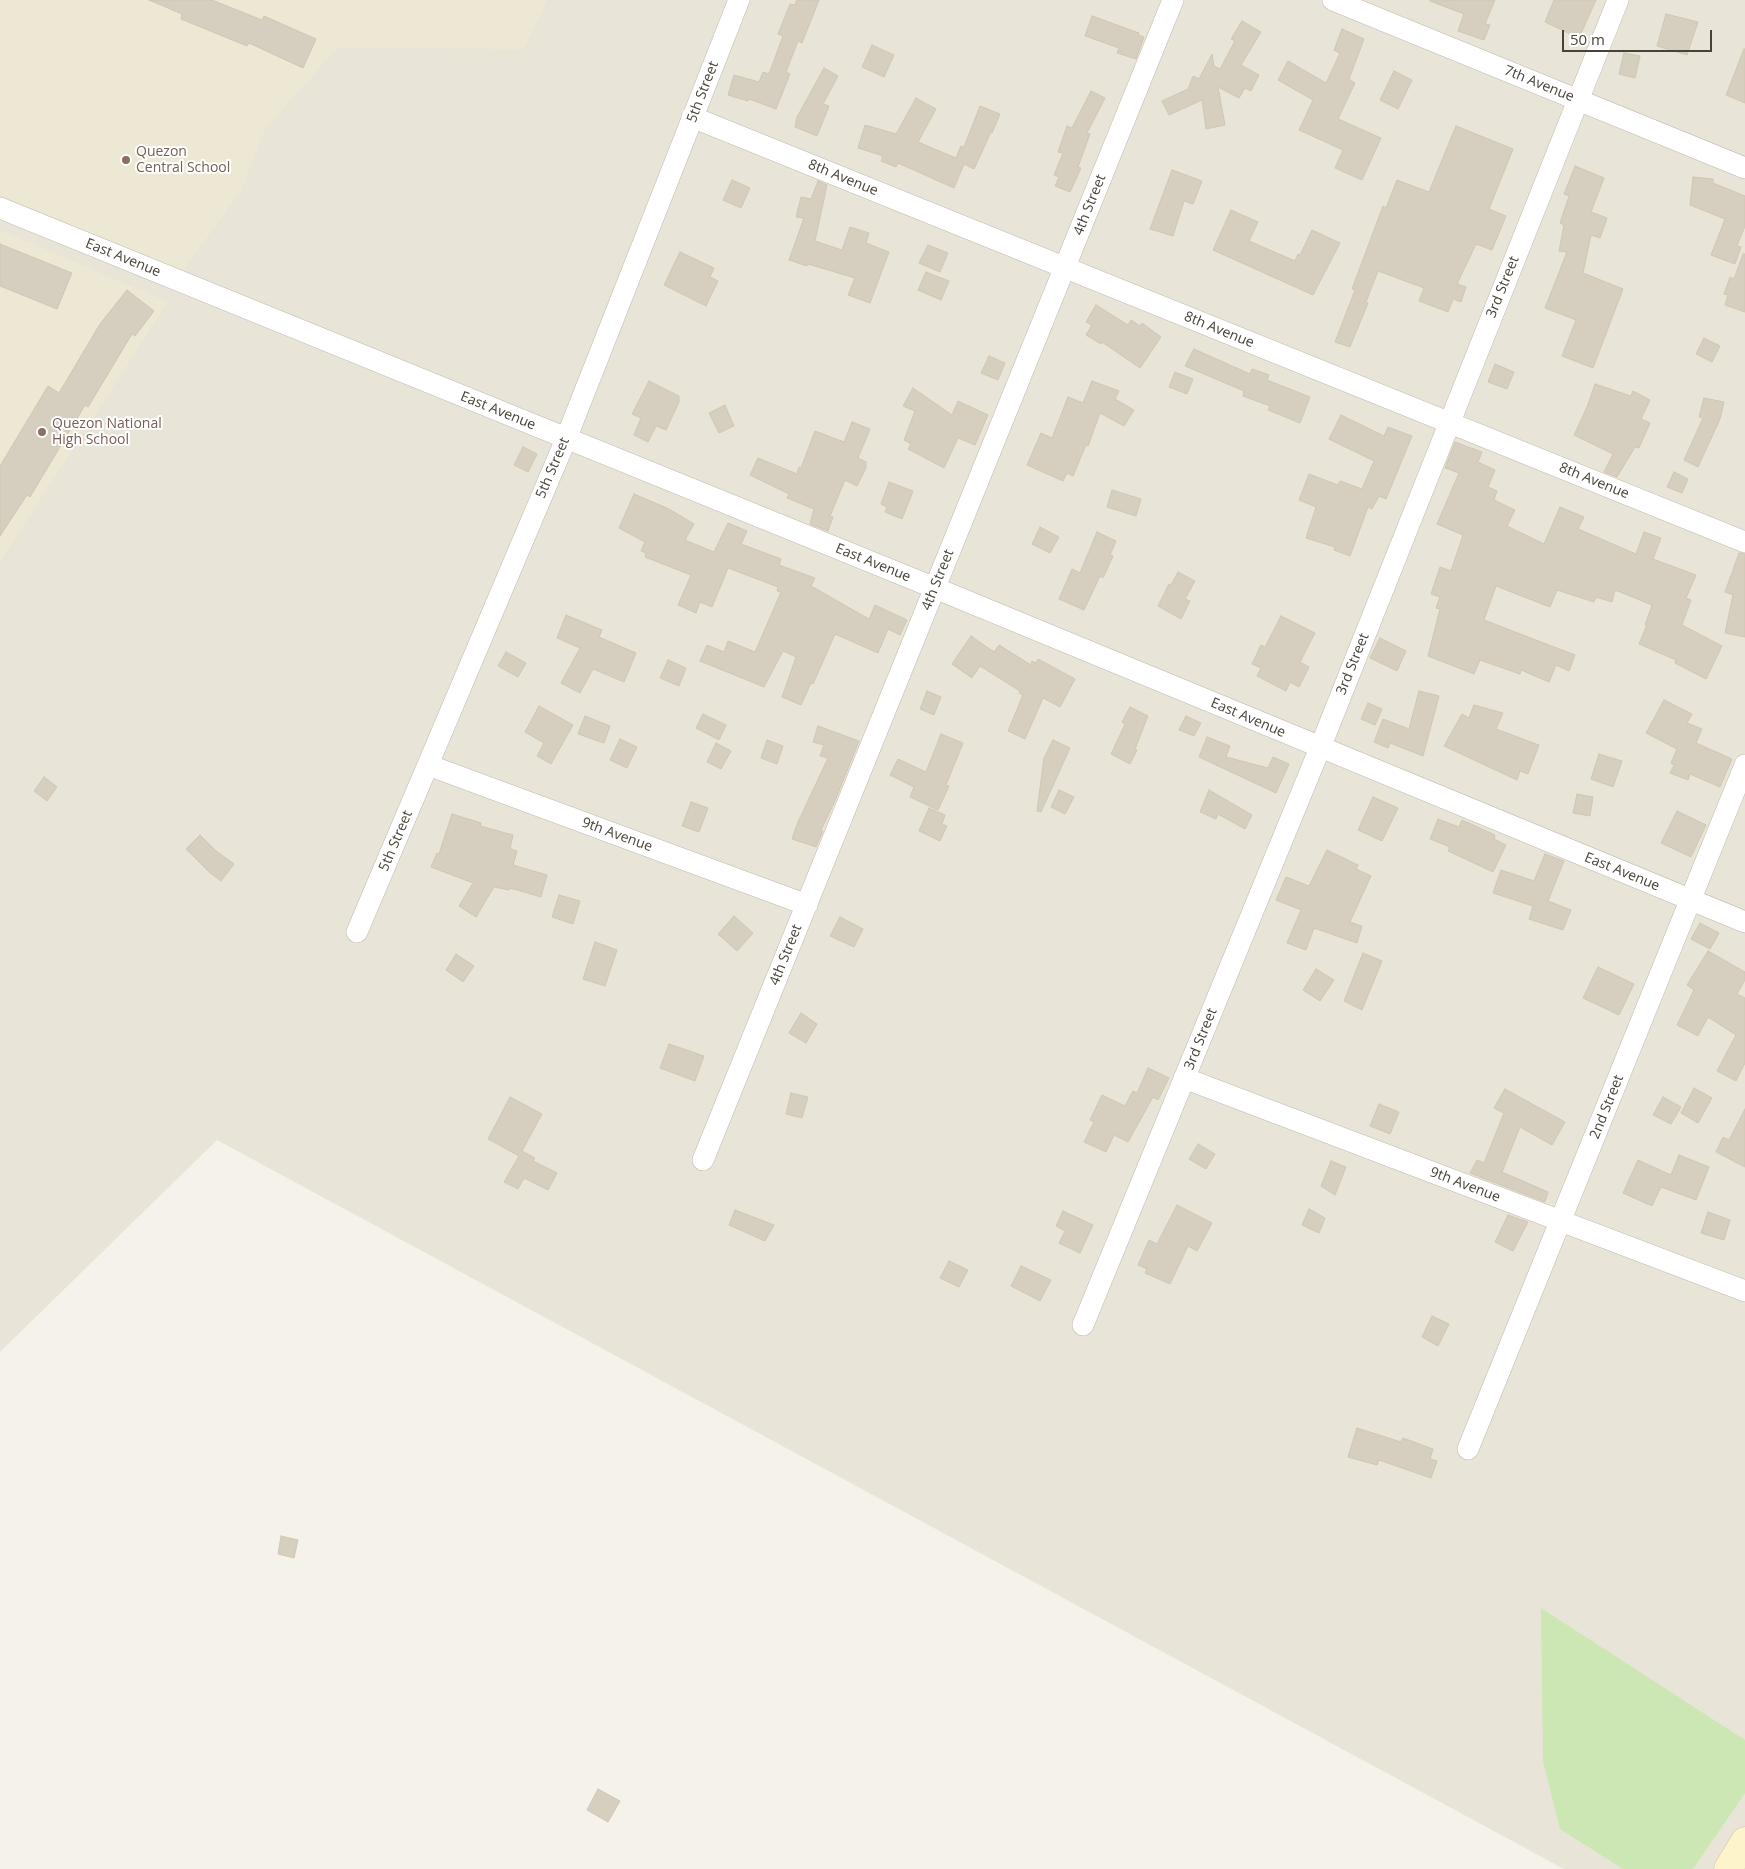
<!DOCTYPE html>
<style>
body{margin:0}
#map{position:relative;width:1745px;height:1869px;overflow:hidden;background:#f4f2ea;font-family:"Open Sans",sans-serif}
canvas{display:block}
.scale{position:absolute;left:1562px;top:30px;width:150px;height:22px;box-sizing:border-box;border:2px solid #484338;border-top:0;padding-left:6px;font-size:15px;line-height:18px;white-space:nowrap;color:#484338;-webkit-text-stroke:4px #fff;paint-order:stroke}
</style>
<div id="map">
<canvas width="1745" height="1869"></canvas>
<div class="scale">50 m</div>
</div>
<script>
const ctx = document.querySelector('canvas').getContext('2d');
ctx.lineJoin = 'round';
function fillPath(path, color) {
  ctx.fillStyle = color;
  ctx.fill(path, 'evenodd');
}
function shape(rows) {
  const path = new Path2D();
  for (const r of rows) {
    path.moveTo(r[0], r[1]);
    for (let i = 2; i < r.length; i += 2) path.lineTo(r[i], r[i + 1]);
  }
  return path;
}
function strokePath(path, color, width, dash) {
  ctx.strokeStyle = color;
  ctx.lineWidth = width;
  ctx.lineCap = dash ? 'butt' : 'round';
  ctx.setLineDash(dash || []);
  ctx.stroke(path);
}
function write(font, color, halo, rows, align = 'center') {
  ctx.font = font + ' "Open Sans",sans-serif';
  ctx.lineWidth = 4;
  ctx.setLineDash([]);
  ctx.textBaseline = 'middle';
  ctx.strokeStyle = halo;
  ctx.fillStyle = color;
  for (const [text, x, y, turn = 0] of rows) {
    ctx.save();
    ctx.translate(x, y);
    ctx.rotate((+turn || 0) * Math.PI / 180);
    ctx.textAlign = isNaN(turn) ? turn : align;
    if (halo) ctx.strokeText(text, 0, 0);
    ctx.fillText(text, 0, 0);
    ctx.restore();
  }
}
fillPath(shape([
 [0,0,1745,0,1745,1869,1564,1869,217,1140,0,1352]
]), '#e8e4d8');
fillPath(shape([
 [0,0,547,0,524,49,338,48,265,129,241,191,182,272,0,195],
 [0,230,168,302,0,562]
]), '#ede8d4');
fillPath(shape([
 [1541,1608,1745,1740,1745,1793,1693,1869,1623,1869,1560,1829,1543,1761]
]), '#cde7b4');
const building = shape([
 [149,0,212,0,262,20,264,16,316,39,303,68,249,43,247,46,181,19,182,14,149,0],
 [797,0,819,0,802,43,798,41,786,72,790,74,776,109,749,99,748,101,728,95,734,75,759,82,763,72,769,74,783,36,778,34,790,4,795,5,797,0],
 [1430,0,1495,0,1485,24,1490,25,1484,40,1458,31,1464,14,1430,1,1430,0],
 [1554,0,1596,0,1579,38,1545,22,1554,0],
 [1666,14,1698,22,1687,55,1657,46,1666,14],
 [1092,16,1139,33,1138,35,1144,37,1136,59,1117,53,1119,48,1085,36,1092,16],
 [1242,21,1261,32,1241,65,1259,75,1251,91,1245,88,1239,98,1218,87,1225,125,1206,129,1202,100,1169,115,1162,101,1188,89,1193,76,1199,79,1212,54,1214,66,1220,69,1235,41,1231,39,1242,21],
 [1342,29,1364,39,1349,79,1355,83,1338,119,1381,138,1362,180,1335,168,1343,150,1299,130,1313,100,1278,80,1288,61,1326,83,1340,53,1334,50,1342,29],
 [872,45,894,55,884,77,862,67,872,45],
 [1744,49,1745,49,1745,103,1726,95,1744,49],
 [1624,53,1640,56,1635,78,1619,74,1624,53],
 [824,68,838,76,823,104,829,106,817,136,795,127,797,117,824,68],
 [1394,71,1412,80,1398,109,1380,100,1394,71],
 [1091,91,1105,98,1087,133,1090,134,1078,167,1081,168,1070,192,1055,186,1059,177,1054,175,1063,153,1058,152,1067,126,1072,128,1091,91],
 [916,98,936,109,918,142,956,158,961,146,964,147,980,106,1000,114,992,133,991,132,974,169,964,164,954,188,898,163,896,167,881,161,883,156,858,148,865,125,896,134,916,98],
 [1456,126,1513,149,1489,209,1506,216,1492,250,1476,244,1457,284,1466,287,1461,302,1453,299,1448,312,1419,301,1424,288,1378,271,1366,302,1368,303,1350,347,1335,342,1355,290,1352,289,1383,206,1386,208,1397,180,1429,192,1456,126],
 [1575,166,1604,178,1591,212,1607,218,1600,238,1591,235,1583,273,1623,289,1593,368,1562,356,1576,320,1545,308,1567,252,1559,251,1564,225,1560,223,1569,196,1564,194,1575,166],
 [1172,170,1202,181,1193,204,1184,201,1173,236,1150,229,1172,170],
 [1693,177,1713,179,1713,183,1745,196,1745,226,1737,246,1741,247,1735,264,1711,255,1725,219,1690,205,1693,177],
 [732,180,750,188,741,208,723,200,732,180],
 [818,181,827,185,815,241,842,250,850,227,869,233,866,243,889,252,870,303,848,295,855,278,808,264,807,266,789,260,804,218,796,217,801,197,811,199,818,181],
 [1231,210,1258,222,1249,241,1295,261,1298,254,1300,255,1312,230,1340,243,1313,295,1213,250,1231,210],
 [0,244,72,273,57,309,0,286,0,244],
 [928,245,948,253,940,272,919,263,928,245],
 [680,252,714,268,710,277,718,281,706,306,664,285,680,252],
 [1743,254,1745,254,1745,312,1725,305,1728,295,1724,294,1730,277,1734,279,1743,254],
 [926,272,949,281,941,300,918,290,926,272],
 [127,290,154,311,135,336,132,334,88,407,85,405,30,497,27,495,0,536,0,466,48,386,59,393,100,324,127,290],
 [1096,305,1128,325,1131,320,1140,326,1142,323,1161,337,1140,368,1102,342,1101,344,1086,335,1092,325,1086,322,1096,305],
 [1704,338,1720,346,1712,362,1696,354,1704,338],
 [1194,349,1250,374,1252,369,1269,375,1267,380,1310,397,1300,423,1268,410,1270,406,1243,396,1244,391,1185,366,1194,349],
 [989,356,1005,363,998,380,981,373,989,356],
 [1495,364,1514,372,1507,389,1488,382,1495,364],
 [1175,372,1193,379,1187,394,1169,387,1175,372],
 [649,381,679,396,679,402,666,430,656,426,648,442,634,435,641,418,632,414,649,381],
 [1092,381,1119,391,1115,399,1134,410,1124,426,1100,413,1088,446,1086,445,1073,476,1067,473,1063,481,1027,465,1041,433,1052,438,1068,397,1083,403,1092,381],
 [1595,384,1631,396,1633,391,1650,400,1641,419,1650,423,1639,448,1635,447,1617,477,1604,472,1613,454,1574,435,1587,407,1595,384],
 [913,388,952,415,958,401,988,415,975,445,958,438,944,468,908,449,911,444,904,440,915,411,903,406,913,388],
 [1704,398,1724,402,1720,419,1698,467,1684,460,1703,418,1699,417,1704,398],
 [725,405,734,426,719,433,709,413,725,405],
 [1341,415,1384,436,1388,427,1412,436,1386,499,1379,496,1372,509,1368,507,1350,556,1334,550,1335,547,1306,538,1316,507,1299,500,1309,474,1338,485,1340,481,1362,489,1374,461,1329,439,1341,415],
 [852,422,870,429,858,458,866,462,866,468,857,486,845,480,830,516,833,517,828,531,810,524,814,509,787,498,789,494,750,475,758,458,797,474,799,467,801,468,815,431,844,442,852,422],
 [1455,442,1482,452,1478,462,1495,470,1488,487,1497,491,1494,500,1515,510,1507,526,1544,544,1560,507,1584,517,1578,529,1636,554,1644,532,1661,538,1653,559,1696,575,1686,598,1691,600,1682,625,1722,646,1706,679,1675,663,1676,660,1639,644,1647,625,1645,625,1652,605,1615,590,1612,602,1596,597,1594,602,1557,590,1550,607,1496,586,1484,620,1575,655,1569,671,1556,665,1549,682,1521,670,1520,674,1480,660,1474,674,1428,656,1440,609,1436,608,1440,597,1431,594,1440,567,1451,571,1463,535,1437,524,1459,473,1445,468,1455,442],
 [523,447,537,454,528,472,514,465,523,447],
 [1674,472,1688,479,1682,493,1667,487,1674,472],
 [889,482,913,491,902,519,885,512,887,507,881,504,889,482],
 [1112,490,1141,499,1136,516,1107,507,1112,490],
 [634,494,669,509,694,524,685,540,714,552,728,523,747,531,741,544,781,559,779,565,815,578,811,586,869,619,875,605,907,620,900,635,888,629,878,653,835,634,813,684,811,683,801,705,782,697,796,657,783,651,764,687,700,661,707,645,724,652,728,641,755,652,781,592,777,591,778,587,728,568,712,607,700,602,696,613,678,605,691,575,645,557,646,553,641,551,645,542,619,528,634,494],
 [1040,527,1059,537,1050,553,1032,544,1040,527],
 [1097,532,1116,541,1110,555,1113,556,1103,578,1100,576,1084,610,1059,599,1072,569,1080,573,1097,532],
 [1739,553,1745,554,1745,637,1725,633,1733,595,1725,592,1739,553],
 [1178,572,1195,581,1185,599,1190,601,1181,619,1158,606,1169,584,1171,585,1178,572],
 [566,615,602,630,599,637,636,653,624,682,593,669,580,693,561,683,580,648,557,638,566,615],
 [1281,616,1315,633,1300,662,1309,667,1299,687,1290,682,1286,691,1257,676,1261,668,1252,664,1261,645,1265,647,1281,616],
 [971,636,994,652,999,645,1031,665,1032,661,1036,663,1038,659,1075,679,1060,707,1043,698,1025,739,1008,731,1023,695,1019,693,1020,691,980,666,972,678,952,664,971,636],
 [1380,638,1406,651,1397,671,1370,658,1380,638],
 [506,652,526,663,518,677,498,666,506,652],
 [668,660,686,668,679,686,660,678,668,660],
 [927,691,941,697,934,715,920,709,927,691],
 [1419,691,1439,696,1423,756,1390,743,1388,748,1374,742,1383,719,1409,729,1419,691],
 [1664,700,1692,714,1687,723,1702,729,1696,743,1732,759,1720,787,1690,774,1688,780,1670,773,1674,765,1671,763,1677,749,1646,733,1664,700],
 [1368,703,1382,709,1375,725,1361,719,1368,703],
 [1474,705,1503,713,1496,729,1539,745,1528,774,1520,771,1517,780,1444,746,1462,714,1469,718,1474,705],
 [539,706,573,725,551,764,537,756,544,743,525,732,539,706],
 [1130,707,1148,716,1135,749,1137,750,1130,764,1111,754,1119,737,1125,724,1122,722,1130,707],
 [703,714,726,725,719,740,696,728,703,714],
 [585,716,610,726,604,743,578,734,585,716],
 [1186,716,1201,723,1194,736,1179,730,1186,716],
 [818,726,859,741,834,803,821,830,823,831,816,847,792,839,798,822,828,758,820,756,824,745,813,742,818,726],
 [941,734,963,743,946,785,949,786,938,810,910,797,914,787,890,775,898,759,926,772,941,734],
 [1207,737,1230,746,1226,757,1268,768,1273,757,1289,764,1276,793,1199,757,1207,737],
 [620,739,637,747,627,768,610,760,620,739],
 [767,740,783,746,777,764,761,758,767,740],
 [1053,740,1070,748,1041,812,1037,811,1044,758,1053,740],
 [716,743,731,751,721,769,707,762,716,743],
 [1599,754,1622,761,1613,787,1591,779,1599,754],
 [44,777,57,787,47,801,34,791,44,777],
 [1059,790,1074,797,1065,814,1051,807,1059,790],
 [1209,790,1252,815,1245,829,1218,814,1216,819,1200,812,1209,790],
 [1577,794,1593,797,1590,816,1573,813,1577,794],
 [1373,797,1398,808,1382,841,1358,830,1373,797],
 [691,802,708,808,699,832,682,826,691,802],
 [929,808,945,815,942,824,947,826,940,841,919,831,929,808],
 [1677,811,1706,825,1691,857,1661,843,1677,811],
 [452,814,481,823,480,826,513,835,510,849,517,851,513,865,547,875,541,897,510,888,509,890,494,887,476,917,459,906,473,883,431,867,437,853,439,854,452,814],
 [1438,819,1459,827,1462,820,1495,835,1494,839,1506,845,1493,872,1448,851,1450,847,1430,839,1438,819],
 [200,835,215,850,234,864,221,881,209,872,186,849,200,835],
 [1327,850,1358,865,1356,869,1371,876,1350,922,1362,926,1357,943,1314,928,1306,950,1287,943,1301,910,1276,900,1286,877,1309,886,1327,850],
 [1545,854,1564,861,1548,901,1571,910,1563,930,1529,919,1533,906,1493,893,1501,870,1534,881,1545,854],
 [559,895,580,901,573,924,552,917,559,895],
 [734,916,753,933,737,951,718,934,734,916],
 [840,917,863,929,854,947,830,936,840,917],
 [1700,923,1719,933,1710,949,1691,939,1700,923],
 [595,942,617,950,605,986,583,979,595,942],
 [1708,951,1745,972,1745,980,1737,994,1745,998,1745,1063,1736,1081,1717,1071,1736,1035,1708,1017,1698,1036,1677,1025,1694,990,1687,985,1708,951],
 [1363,953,1382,961,1362,1010,1344,1001,1363,953],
 [456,954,474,966,463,982,446,970,456,954],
 [1598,967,1634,984,1619,1015,1583,998,1598,967],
 [1316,969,1334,980,1320,1001,1303,990,1316,969],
 [801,1013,817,1024,806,1043,789,1033,801,1013],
 [669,1044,704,1056,695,1081,660,1068,669,1044],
 [1148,1068,1169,1078,1158,1100,1153,1097,1128,1142,1114,1135,1106,1152,1084,1142,1094,1122,1090,1120,1102,1095,1125,1106,1133,1091,1137,1093,1148,1068],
 [1694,1088,1712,1098,1698,1123,1681,1113,1694,1088],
 [1505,1089,1565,1122,1552,1145,1520,1127,1502,1172,1548,1192,1545,1202,1470,1173,1477,1160,1484,1163,1504,1113,1494,1108,1505,1089],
 [791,1093,808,1097,802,1118,786,1114,791,1093],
 [510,1097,542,1114,522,1151,535,1158,533,1161,557,1173,548,1190,524,1178,518,1189,504,1182,519,1156,488,1139,510,1097],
 [1663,1097,1681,1107,1671,1124,1653,1115,1663,1097],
 [1379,1104,1399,1112,1390,1134,1370,1126,1379,1104],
 [1745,1109,1745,1167,1716,1152,1723,1137,1729,1140,1745,1109],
 [1198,1144,1215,1154,1206,1169,1189,1159,1198,1144],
 [1679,1155,1709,1167,1696,1200,1661,1187,1652,1206,1623,1193,1638,1160,1671,1175,1679,1155],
 [1331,1161,1346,1167,1335,1195,1321,1186,1331,1161],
 [1177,1205,1212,1223,1197,1251,1188,1246,1170,1284,1145,1273,1147,1269,1138,1265,1149,1240,1157,1244,1177,1205],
 [1309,1209,1325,1218,1319,1233,1302,1225,1309,1209],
 [735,1210,774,1225,765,1241,729,1225,735,1210],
 [1063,1211,1093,1225,1080,1253,1059,1243,1065,1231,1056,1226,1063,1211],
 [1708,1212,1730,1220,1724,1240,1701,1233,1708,1212],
 [1508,1215,1528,1222,1513,1251,1495,1242,1508,1215],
 [949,1261,968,1270,959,1287,940,1278,949,1261],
 [1021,1266,1051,1280,1040,1301,1011,1286,1021,1266],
 [1432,1316,1449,1324,1438,1346,1422,1337,1432,1316],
 [1357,1428,1401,1442,1403,1438,1433,1449,1430,1459,1437,1461,1431,1478,1379,1460,1377,1465,1348,1457,1357,1428],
 [281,1536,298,1540,294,1558,278,1554,281,1536],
 [598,1789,620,1801,608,1822,587,1810,598,1789]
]);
fillPath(building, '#d6cebf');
strokePath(building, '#d0c7b3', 1);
const street = shape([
 [1333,0,1745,168],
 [692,117,1745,542],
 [0,208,935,588,1745,922],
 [428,765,807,905],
 [357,932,566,439,739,0],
 [1184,1078,1745,1291],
 [703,1160,1173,0],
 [1083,1325,1320,748,1618,0],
 [1468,1449,1745,765]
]);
const secondary = shape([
 [1728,1869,1745,1841]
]);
strokePath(street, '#c0baac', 22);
strokePath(secondary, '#d3c79a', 29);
strokePath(street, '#fff', 21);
strokePath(secondary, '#fdf4cb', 28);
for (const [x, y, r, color] of [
 [126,160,5,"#8d6e63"],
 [42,432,5,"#8d6e63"]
]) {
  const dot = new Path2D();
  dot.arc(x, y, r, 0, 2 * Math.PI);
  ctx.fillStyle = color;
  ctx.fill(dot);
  strokePath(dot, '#fff', 2);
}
write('14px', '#484338', '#fff', [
 ["7th Avenue",1539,84,22],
 ["5th Street",703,92,-69],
 ["8th Avenue",843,178,22],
 ["4th Street",1090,205,-68],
 ["East Avenue",123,258,22],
 ["3rd Street",1503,287,-68],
 ["8th Avenue",1219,330,22],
 ["East Avenue",498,411,22],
 ["5th Street",553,468,-67],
 ["8th Avenue",1594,481,22],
 ["East Avenue",873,563,22],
 ["4th Street",938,580,-68],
 ["3rd Street",1353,664,-68],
 ["East Avenue",1248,718,23],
 ["9th Avenue",617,835,20],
 ["5th Street",396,841,-67],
 ["East Avenue",1622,872,22],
 ["4th Street",786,955,-68],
 ["3rd Street",1201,1039,-68],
 ["2nd Street",1607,1107,-68],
 ["9th Avenue",1465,1185,21]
]);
write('14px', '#785e54', '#fff', [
 ["Quezon",136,152],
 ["Central School",136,168],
 ["Quezon National",52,424],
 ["High School",52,440]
], 'left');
</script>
